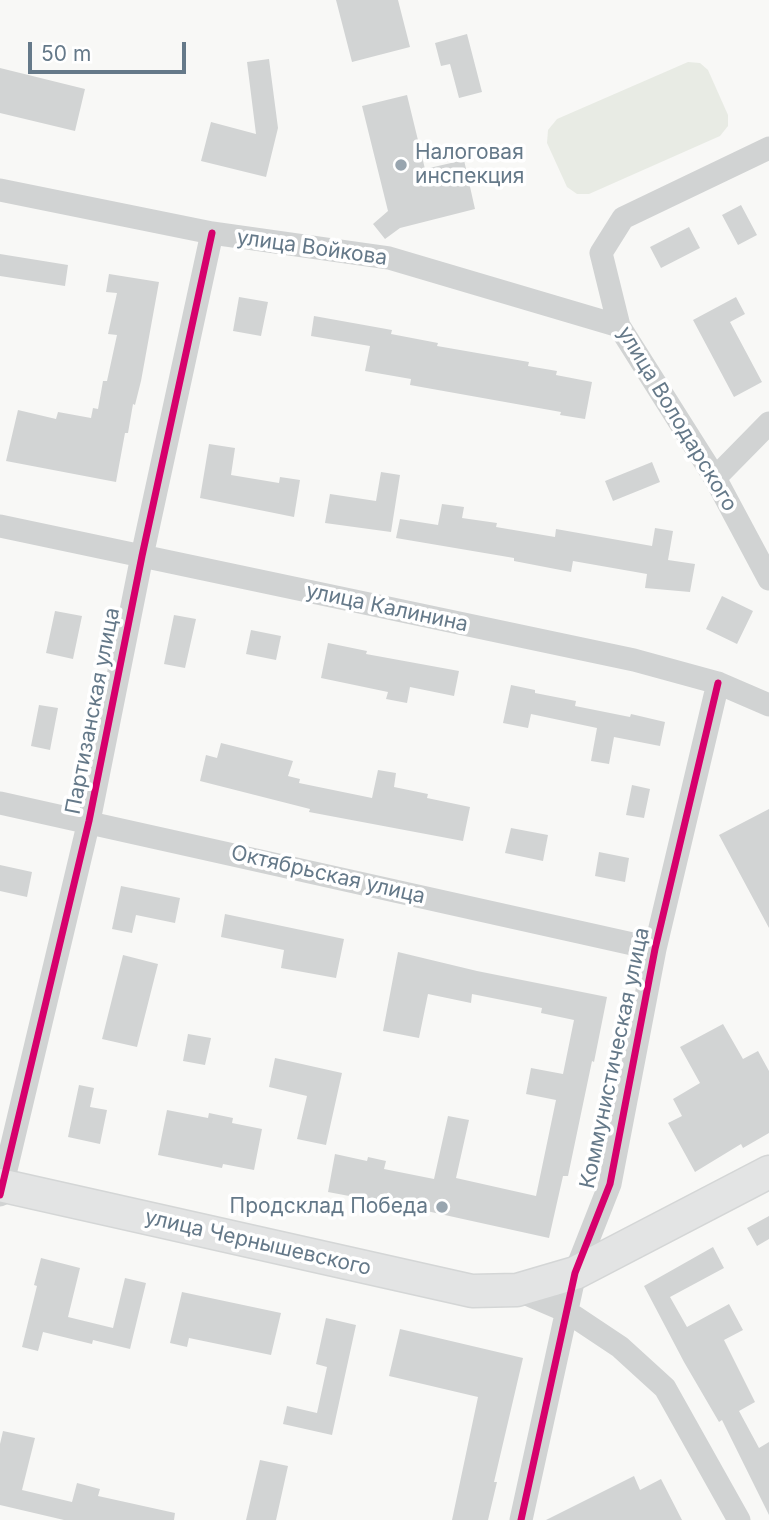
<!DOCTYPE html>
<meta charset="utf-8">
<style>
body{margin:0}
#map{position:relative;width:769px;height:1520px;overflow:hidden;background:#f8f8f6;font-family:Inter,sans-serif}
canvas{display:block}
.scale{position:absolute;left:28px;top:42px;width:158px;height:32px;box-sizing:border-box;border:4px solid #657989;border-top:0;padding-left:9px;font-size:21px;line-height:24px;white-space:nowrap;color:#657989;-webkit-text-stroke:5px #fff;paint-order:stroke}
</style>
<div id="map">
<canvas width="769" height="1520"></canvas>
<div class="scale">50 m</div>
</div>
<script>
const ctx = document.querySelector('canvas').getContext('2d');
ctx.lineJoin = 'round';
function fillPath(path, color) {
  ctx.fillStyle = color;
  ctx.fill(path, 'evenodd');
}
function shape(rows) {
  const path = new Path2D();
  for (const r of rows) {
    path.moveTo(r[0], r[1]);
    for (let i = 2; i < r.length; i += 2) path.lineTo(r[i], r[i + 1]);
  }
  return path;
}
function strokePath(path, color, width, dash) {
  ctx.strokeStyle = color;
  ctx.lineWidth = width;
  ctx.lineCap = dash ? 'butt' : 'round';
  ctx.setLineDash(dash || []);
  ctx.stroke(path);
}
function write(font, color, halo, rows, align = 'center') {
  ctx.font = font + ' Inter,sans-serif';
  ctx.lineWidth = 7;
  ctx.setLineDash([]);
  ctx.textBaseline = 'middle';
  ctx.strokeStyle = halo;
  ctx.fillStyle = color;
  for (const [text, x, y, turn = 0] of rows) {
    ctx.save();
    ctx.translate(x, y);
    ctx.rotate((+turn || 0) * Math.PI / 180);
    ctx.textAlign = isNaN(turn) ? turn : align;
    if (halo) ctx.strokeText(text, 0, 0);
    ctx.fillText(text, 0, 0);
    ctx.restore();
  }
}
fillPath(shape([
 [688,62,700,63,708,70,728,115,728,126,720,136,589,194,577,194,567,187,547,143,548,130,557,119]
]), '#e8ebe4');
fillPath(shape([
 [336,0,398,0,410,47,352,62],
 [467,34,482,92,459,98,450,64,441,66,435,43],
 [269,59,278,128,266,177,201,161,211,122,256,134,247,62],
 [0,68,85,89,75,131,0,113],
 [407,95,425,169,464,160,475,209,400,228,385,239,373,224,388,211,362,106],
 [741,205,757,235,738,245,722,215],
 [689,227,700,248,661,268,650,247],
 [0,254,68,265,65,286,0,276],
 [109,274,159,282,141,381,135,405,133,404,128,433,125,433,116,482,6,461,18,410,56,419,58,412,91,418,93,408,98,409,103,381,107,381,117,335,108,334,117,293,106,292],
 [239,297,268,302,261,336,233,331],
 [736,297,745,314,730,322,762,382,734,397,693,320],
 [314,316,392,330,391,334,438,343,437,346,529,362,528,366,557,371,556,375,592,382,585,419,560,415,561,412,410,385,411,379,365,371,370,346,311,336],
 [209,444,235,448,231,475,279,483,280,477,300,480,294,517,200,498],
 [652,462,660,482,613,501,605,481],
 [381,472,400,475,391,532,325,523,330,494,376,501],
 [442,504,464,507,462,518,497,523,496,527,555,537,556,529,652,546,655,528,673,531,668,560,695,564,690,592,645,588,647,574,573,561,571,572,514,561,514,558,396,538,400,519,438,525],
 [722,596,753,611,737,644,706,629],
 [55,611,82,616,73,659,46,653],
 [174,615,196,619,185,668,164,664],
 [251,630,281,636,276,660,246,654],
 [328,643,367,651,366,654,459,671,454,696,410,687,407,703,386,699,388,692,321,678],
 [511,685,535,690,535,693,576,701,575,706,630,717,631,714,665,722,660,746,614,737,609,764,591,761,597,728,531,714,528,728,503,723],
 [39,705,58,708,50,750,31,746],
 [221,743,293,761,288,776,300,779,299,783,372,798,378,770,396,773,394,787,428,794,427,798,470,807,463,841,309,812,310,809,200,781,206,755,217,758],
 [632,785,650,789,644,818,626,815],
 [769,809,769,928,719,835],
 [511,828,548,835,543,861,505,853],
 [599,852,629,858,625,882,595,876],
 [0,865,32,872,27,897,0,891],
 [121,886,180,898,175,923,136,915,132,933,112,929],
 [225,914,344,939,336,978,281,968,284,950,221,937],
 [398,952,477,971,607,997,594,1062,592,1061,568,1176,563,1176,549,1238,413,1208,328,1192,335,1154,367,1161,368,1157,386,1161,384,1169,434,1179,448,1116,469,1120,456,1178,536,1196,556,1100,526,1094,531,1068,563,1074,574,1020,541,1013,542,1008,472,994,471,1003,428,994,419,1038,383,1031],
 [123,955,158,964,137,1047,102,1039],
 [723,1024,743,1059,758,1051,769,1071,769,1133,743,1148,741,1144,695,1172,668,1123,682,1116,673,1099,700,1083,680,1047],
 [188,1034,211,1038,205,1065,183,1061],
 [275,1058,342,1073,326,1145,297,1139,307,1096,269,1087],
 [79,1085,94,1088,90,1107,107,1110,100,1144,68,1137],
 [167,1110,208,1118,209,1113,233,1118,232,1123,262,1129,254,1170,223,1164,222,1168,158,1155],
 [769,1216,769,1239,757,1246,747,1228],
 [713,1247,724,1268,670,1297,687,1327,729,1304,743,1330,724,1340,755,1402,739,1411,759,1448,769,1442,769,1515,722,1420,719,1422,684,1362,644,1286],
 [41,1258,80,1268,68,1317,113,1328,125,1278,146,1283,130,1349,93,1340,92,1344,43,1332,38,1351,22,1347,37,1286,34,1285],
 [182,1292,281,1313,271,1355,189,1338,187,1347,170,1343],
 [326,1318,356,1325,332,1435,283,1424,287,1406,317,1413,327,1367,316,1364],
 [400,1329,523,1358,494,1482,497,1482,488,1520,452,1520,478,1397,389,1376],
 [3,1431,35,1438,22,1490,72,1502,77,1483,100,1489,98,1496,175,1513,174,1520,64,1520,0,1505,0,1444],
 [260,1460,288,1466,276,1520,246,1520],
 [634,1476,640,1490,661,1479,682,1520,546,1520]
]), '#d2d4d4');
const secondary = shape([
 [0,1185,472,1291,517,1290,575,1273,769,1172]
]);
strokePath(secondary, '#d4d6d6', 35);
strokePath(shape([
 [769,148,623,218,601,253,619,326,715,478,769,579],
 [0,190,212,233,389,258,619,326],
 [715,478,769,423],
 [0,526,634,660,718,683,769,705],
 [0,803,655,949],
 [0,1195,89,821,142,556,212,233],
 [517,1290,566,1311,620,1347,665,1388,739,1520],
 [521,1520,575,1273,610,1184,655,949,718,683]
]), '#d1d3d3', 23);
strokePath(secondary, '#e3e4e4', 32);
strokePath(shape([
 [0,1195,89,821,142,556,212,233],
 [521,1520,575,1273,610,1184,655,949,718,683]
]), '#d6006c', 7);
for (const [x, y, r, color] of [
 [401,165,7,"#98a5af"],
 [442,1207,7,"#98a5af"]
]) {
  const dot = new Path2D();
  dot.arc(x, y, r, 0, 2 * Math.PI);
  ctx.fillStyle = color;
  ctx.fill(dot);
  strokePath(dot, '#fff', 2.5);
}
write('21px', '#657989', '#fff', [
 ["Налоговая",415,153],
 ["инспекция",415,177],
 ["Продсклад Победа",428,1207,"right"]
], 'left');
write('21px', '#657989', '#fff', [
 ["улица Войкова",312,248,8],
 ["улица Володарского",677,419,59],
 ["улица Калинина",387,608,12],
 ["Партизанская улица",93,711,-79],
 ["Октябрьская улица",328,875,13],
 ["Коммунистическая улица",615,1058,-78],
 ["улица Чернышевского",258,1243,13]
]);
</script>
